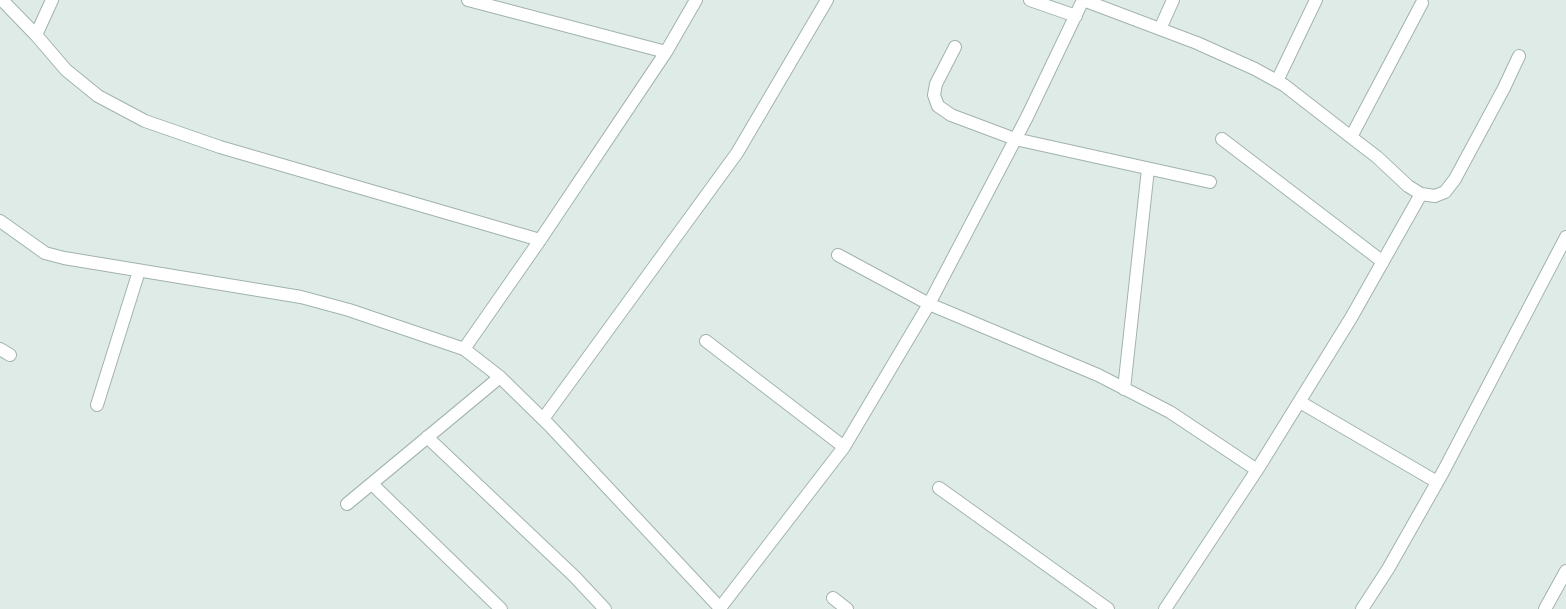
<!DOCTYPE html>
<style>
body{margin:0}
canvas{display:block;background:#dfebe6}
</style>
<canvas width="1566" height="609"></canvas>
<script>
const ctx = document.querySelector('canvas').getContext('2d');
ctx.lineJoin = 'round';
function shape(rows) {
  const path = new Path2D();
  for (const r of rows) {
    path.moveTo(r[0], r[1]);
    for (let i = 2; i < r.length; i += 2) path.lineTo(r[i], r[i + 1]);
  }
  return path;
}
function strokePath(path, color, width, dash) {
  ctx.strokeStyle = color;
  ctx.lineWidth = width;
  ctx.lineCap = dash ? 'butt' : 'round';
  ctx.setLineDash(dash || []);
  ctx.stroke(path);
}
const street = shape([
 [2,0,36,35,66,70,98,96,145,121,220,147,540,240],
 [468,0,666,52],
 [1030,0,1076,16],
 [1083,0,1197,43,1255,69,1284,85,1351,137,1377,157,1408,186,1421,194,1435,196,1445,192,1455,179,1504,88,1519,56],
 [1160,29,1173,0],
 [36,35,52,0],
 [955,47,936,84,934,95,938,106,951,115,1015,139,1210,182],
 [1277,81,1316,0],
 [1351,137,1422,3],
 [1222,139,1383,262],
 [0,221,45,253,64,258,301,297,349,310,464,349,500,377,550,426,721,609],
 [838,255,929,304,1098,375,1170,412,1257,470],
 [706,341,844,447],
 [0,349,10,355],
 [464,349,540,240,666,52,696,0],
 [1124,389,1148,169],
 [1300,402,1437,482],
 [97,405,139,271],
 [543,419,737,153,827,0],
 [427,437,574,576,605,609],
 [372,484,501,609],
 [939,488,1108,609],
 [347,504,500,377],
 [833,598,847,609],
 [720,608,844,447,929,304,1027,117,1083,0],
 [1165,609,1257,470,1351,318,1421,194],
 [1362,609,1388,569,1443,472,1566,237],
 [1545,609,1566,571]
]);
strokePath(street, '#a1b3ad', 14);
strokePath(street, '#fff', 12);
</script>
